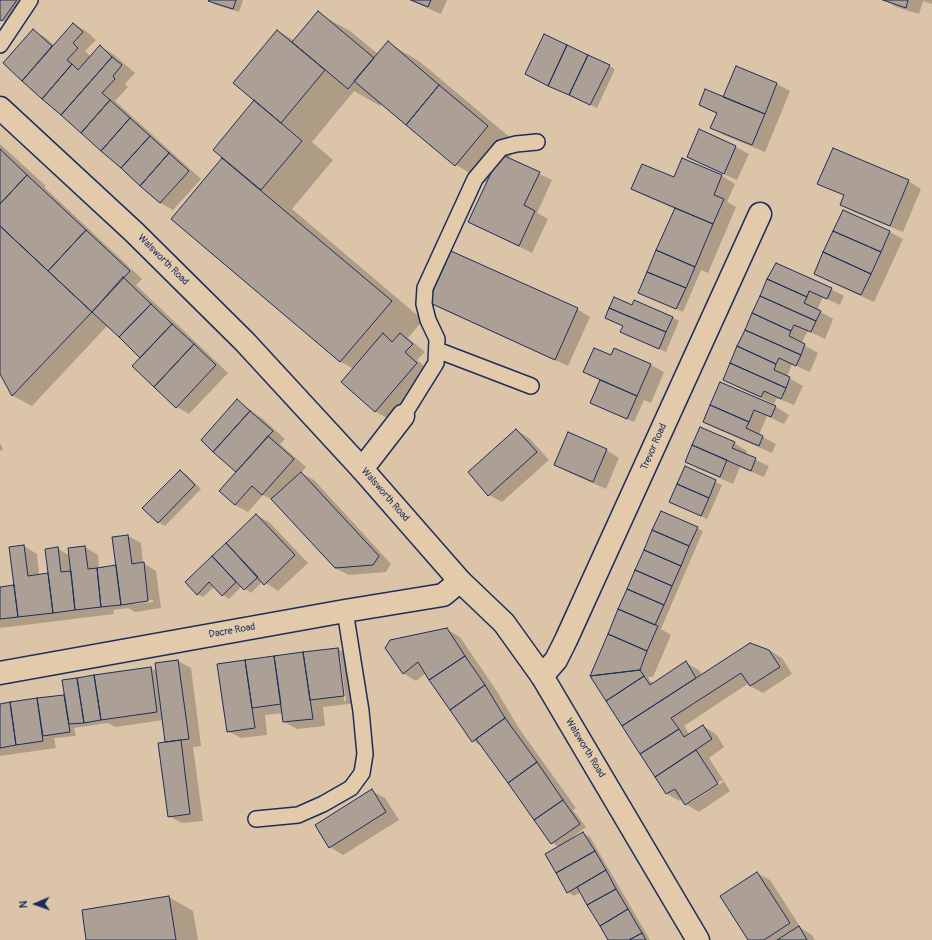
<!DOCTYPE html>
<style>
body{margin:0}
#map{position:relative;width:932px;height:940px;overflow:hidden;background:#dbc4a8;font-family:Pangolin,sans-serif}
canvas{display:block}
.north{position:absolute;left:16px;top:884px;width:40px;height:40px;-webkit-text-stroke:3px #e3caab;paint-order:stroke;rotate:268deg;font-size:11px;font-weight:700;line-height:16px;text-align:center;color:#1b2f5e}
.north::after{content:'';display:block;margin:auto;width:14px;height:18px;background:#1b2f5e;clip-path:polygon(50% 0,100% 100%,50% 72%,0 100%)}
</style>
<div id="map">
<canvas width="932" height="940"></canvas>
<div class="north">N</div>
</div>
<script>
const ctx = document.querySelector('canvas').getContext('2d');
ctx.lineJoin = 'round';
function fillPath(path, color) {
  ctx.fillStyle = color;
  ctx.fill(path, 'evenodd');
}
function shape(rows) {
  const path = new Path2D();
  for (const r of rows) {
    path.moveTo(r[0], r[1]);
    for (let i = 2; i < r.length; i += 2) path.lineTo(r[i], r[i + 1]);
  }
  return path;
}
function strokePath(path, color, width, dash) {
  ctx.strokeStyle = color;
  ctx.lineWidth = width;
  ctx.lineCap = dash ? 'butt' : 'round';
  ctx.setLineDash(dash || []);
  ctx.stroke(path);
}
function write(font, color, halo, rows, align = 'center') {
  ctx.font = font + ' Pangolin,sans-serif';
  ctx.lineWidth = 4;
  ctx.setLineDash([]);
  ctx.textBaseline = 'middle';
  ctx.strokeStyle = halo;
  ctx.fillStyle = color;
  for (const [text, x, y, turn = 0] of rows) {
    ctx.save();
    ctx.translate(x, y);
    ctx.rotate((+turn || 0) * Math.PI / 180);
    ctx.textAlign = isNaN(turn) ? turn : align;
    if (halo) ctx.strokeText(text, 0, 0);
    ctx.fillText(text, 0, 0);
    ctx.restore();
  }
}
fillPath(shape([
 [0,0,34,0,16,28,0,19],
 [210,0,243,0,239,12,216,5,210,1],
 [409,0,447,0,441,14],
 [885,0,932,0,932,4,923,1,919,14,896,7],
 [318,13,350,31,378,54,388,43,419,61,519,145,508,159,552,180,537,213,548,219,532,253,469,222,487,183,456,165,382,103,380,106,354,91,312,142,333,160,292,209,423,320,408,338,425,352,417,360,430,371,389,419,376,412,342,382,354,369,341,362,172,219,224,158,255,100,278,31,295,41],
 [74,24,86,31,96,40,85,51,91,57,100,46,113,54,135,73,125,84,128,87,115,101,201,179,173,210,160,203,4,63,33,30,46,38,54,45],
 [609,66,615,69,597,108,532,77],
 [736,67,777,84,790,91,765,152,724,135,712,128,717,114,700,105,724,98],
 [700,130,736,147,749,154,737,180,701,164,688,156],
 [0,144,46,186,44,187,142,279,136,285,228,373,189,414,177,407,142,358,107,326,32,406,13,396,0,372],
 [682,159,722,176,735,184,727,202,736,207,708,273,701,270,683,312,646,296,675,209,645,196,633,189,674,178],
 [908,181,921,189,903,232,854,212,841,204,845,196,818,183],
 [843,211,890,232,903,239,874,302,828,281,815,273],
 [776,264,831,289,844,296,840,305,823,297,817,310,833,319,825,339,808,331,804,338,802,344,818,353,810,372,792,364,787,377,803,386,794,405,777,398,774,404,737,387,724,379],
 [429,302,577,309,590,317,568,366,442,309],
 [632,306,673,318,679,321,666,352,621,332],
 [615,349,651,365,664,372,651,403,644,400,634,422,598,406,601,381,584,372,611,357],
 [720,383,776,407,789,415,784,424,767,416,759,435,776,444,772,453,717,429,704,422],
 [238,401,263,419,285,439,280,444,306,467,301,473,314,480,391,564,386,572,349,575,335,568,276,502,263,495,248,512,235,505,238,472],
 [516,430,529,438,549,460,502,502,489,495],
 [0,443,3,449,0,451],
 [734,443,747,451,745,455,769,466,764,477,740,467,733,484,699,469,686,462],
 [606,450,619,458,606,489,568,472,555,464],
 [685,468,722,485,707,519,670,502],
 [180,471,186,474,201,489,165,526,158,522],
 [257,515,270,523,308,563,278,591,263,581,251,593,242,586,229,599,223,595,215,586,203,597,197,594,186,582],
 [697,528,703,531,661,629,671,635,653,677,648,677,650,681,654,683,686,663,699,670,702,675,769,650,782,658,792,674,763,693,750,686,749,683,684,726,690,735,703,726,716,734,724,747,709,758,730,791,699,812,686,804,683,799,680,801,667,794,591,676],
 [722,780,723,782,690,803,690,800],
 [128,536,141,543,143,563,156,571,161,608,135,612,128,608,113,610,114,614,0,628,0,588,15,586,24,546,37,554,39,575,49,574,57,548,70,556,85,547,98,555,99,568,117,566],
 [153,600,153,602,132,604,132,602],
 [446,629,460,637,498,693,518,727,576,808,573,810,586,827,566,842,566,843,583,833,590,837,650,940,608,940,581,892,574,896,568,892,559,847,552,843,483,747,473,741,426,673,416,681,403,673],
 [338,649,351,656,357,703,323,707,325,726,297,729,284,722,283,713,265,715,267,735,241,738,228,731,219,665],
 [338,656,340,656,346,701,344,701],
 [178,661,191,668,201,746,193,747,203,821,182,823,169,816,167,743,164,720,115,727,108,723,74,728,76,736,54,738,56,748,0,756,0,705,65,696,151,668,157,672],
 [372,791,385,798,399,820,343,855,330,847],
 [757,873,770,880,801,928,812,935,815,940,749,940],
 [169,897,193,911,198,940,87,940]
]), '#0003');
const building = shape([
 [0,0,17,0,2,21,0,20,0,0],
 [209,0,236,0,233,9,208,1,209,0],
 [411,0,431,0,428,7,411,0],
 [883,0,908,0,906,8,883,0],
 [318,11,374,58,348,89,292,42,318,11],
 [73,23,83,32,73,43,78,48,67,60,72,64,42,99,22,81,73,23],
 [33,29,52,46,22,81,3,63,33,29],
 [277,30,325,70,281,123,233,83,277,30],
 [544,34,567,45,548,86,525,74,544,34],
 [388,41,439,85,406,125,354,81,388,41],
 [100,45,112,57,61,115,42,99,72,64,78,70,100,45],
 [567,45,588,55,569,95,548,86,567,45],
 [588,55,610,65,590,105,569,95,588,55],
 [112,57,122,65,113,76,115,79,102,93,110,100,81,133,61,115,112,57],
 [736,66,777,83,765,114,723,97,736,66],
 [439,85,488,126,455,166,406,125,439,85],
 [705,89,765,114,752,145,710,128,717,113,699,105,705,89],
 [110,100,130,118,101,151,81,133,110,100],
 [254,100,302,141,261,190,213,150,254,100],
 [130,118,150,136,121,168,101,151,130,118],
 [699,129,736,146,724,174,687,157,699,129],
 [150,136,169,153,140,186,121,168,150,136],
 [833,148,909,180,890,226,840,205,844,195,817,184,833,148],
 [0,149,27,175,0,204,0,149],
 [169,153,189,171,160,203,140,186,169,153],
 [500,154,540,172,524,205,535,211,519,246,468,222,500,154],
 [222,158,392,301,340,362,171,219,222,158],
 [682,158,722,175,714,195,724,199,713,224,631,189,642,164,674,177,682,158],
 [27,175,86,230,48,271,0,226,0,204,27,175],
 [675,208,713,224,695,267,656,250,675,208],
 [843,210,890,231,881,252,833,231,843,210],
 [0,226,92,312,12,396,0,374,0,226],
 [86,230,130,271,92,312,48,271,86,230],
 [833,231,881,252,871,274,823,252,833,231],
 [656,250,695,267,686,288,647,272,656,250],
 [451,251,578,308,555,360,428,302,451,251],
 [823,252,871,274,861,295,814,274,823,252],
 [776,263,832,288,827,299,809,291,807,297,767,279,776,263],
 [647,272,686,288,676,309,638,293,647,272],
 [123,277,151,304,119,337,92,312,123,277],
 [767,279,807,297,804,303,821,311,816,321,760,296,767,279],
 [760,296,816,321,811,332,794,325,791,331,752,313,760,296],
 [614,297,632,305,634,300,673,317,666,332,609,308,614,297],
 [151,304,172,324,140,358,119,337,151,304],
 [609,308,666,332,659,349,620,332,623,326,605,318,609,308],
 [752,313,791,331,789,336,805,344,801,355,745,330,752,313],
 [172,324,194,344,154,387,132,366,172,324],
 [745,330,801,355,796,366,779,358,776,364,737,346,745,330],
 [383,333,392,342,400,333,413,344,405,352,417,363,375,412,341,382,383,333],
 [194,344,216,365,176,408,154,387,194,344],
 [737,346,776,364,774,370,790,377,786,388,730,363,737,346],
 [594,348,611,355,614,348,651,364,637,396,583,372,594,348],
 [730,363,786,388,781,399,764,391,761,397,723,380,730,363],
 [600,380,637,396,627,419,590,403,600,380],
 [720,382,776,406,771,417,754,410,749,422,710,405,720,382],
 [237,399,250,411,213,452,201,440,237,399],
 [710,405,749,422,746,428,763,436,759,446,703,422,710,405],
 [250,411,273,431,236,472,213,452,250,411],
 [700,427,735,442,732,448,756,458,751,471,692,445,700,427],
 [516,429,537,452,488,496,468,472,516,429],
 [568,432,607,449,593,482,554,465,568,432],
 [268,436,294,459,262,495,252,486,235,505,219,491,268,436],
 [692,445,727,460,720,477,685,462,692,445],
 [685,466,716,480,709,498,677,484,685,466],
 [180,470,195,485,158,523,142,508,180,470],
 [301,472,379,556,373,565,335,568,271,499,301,472],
 [677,484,709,498,701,516,669,502,677,484],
 [661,511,698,527,689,546,652,530,661,511],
 [256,514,295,555,264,585,226,543,256,514],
 [652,530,689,546,681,566,644,550,652,530],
 [128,535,132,564,144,562,148,601,121,605,112,537,128,535],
 [226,543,258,577,244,590,212,556,226,543],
 [24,545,28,576,48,573,53,613,18,617,9,547,24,545],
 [85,546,88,569,97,568,101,607,75,610,68,548,85,546],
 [58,547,61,572,71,571,75,610,53,613,45,549,58,547],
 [644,550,681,566,672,586,635,570,644,550],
 [212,556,236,582,222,596,209,582,197,595,185,582,212,556],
 [116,565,121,605,101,607,97,568,116,565],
 [635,570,672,586,664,605,627,589,635,570],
 [14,585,18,617,0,619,0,587,14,585],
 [627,589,664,605,655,625,618,609,627,589],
 [618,609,658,626,647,651,608,634,618,609],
 [447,628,465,656,429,680,418,662,403,674,385,648,390,640,447,628],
 [608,634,647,651,640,670,590,676,608,634],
 [750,643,769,650,780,667,750,686,741,673,671,718,679,729,640,754,622,726,750,643],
 [338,648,344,696,310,700,303,652,338,648],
 [303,652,313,719,283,722,274,656,303,652],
 [274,656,281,704,252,708,245,660,274,656],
 [465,656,485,685,450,710,429,680,465,656],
 [178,660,189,739,165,742,155,663,178,660],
 [245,660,255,728,227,732,217,664,245,660],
 [686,661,696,678,622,726,606,701,644,676,650,685,686,661],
 [151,667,157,712,101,720,94,675,151,667],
 [640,670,644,676,606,701,590,676,640,670],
 [94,675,101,720,84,723,77,678,94,675],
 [77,678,84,723,69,724,62,680,77,678],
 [485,685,505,718,472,742,450,710,485,685],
 [64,695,70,732,43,736,37,698,64,695],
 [37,698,43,741,16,745,10,702,37,698],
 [10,702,16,745,0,748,0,704,10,702],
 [505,718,537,762,508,783,476,739,505,718],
 [703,725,712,739,655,777,640,754,679,729,684,737,703,725],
 [181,740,190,814,168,817,158,743,181,740],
 [696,750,718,784,685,805,675,789,666,794,655,777,696,750],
 [537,762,563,800,534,820,508,783,537,762],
 [372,789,386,812,329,848,315,825,372,789],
 [563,800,580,824,551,844,534,820,563,800],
 [583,832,595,851,556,873,545,854,583,832],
 [595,851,606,870,567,893,556,873,595,851],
 [606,870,616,889,587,905,577,887,606,870],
 [757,872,790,923,764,940,748,940,720,896,757,872],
 [616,889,628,909,600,926,587,905,616,889],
 [169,896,176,940,86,940,82,910,169,896],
 [628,909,642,933,629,940,608,940,600,926,628,909],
 [799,926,807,940,777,940,799,926],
 [642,933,646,940,629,940,642,933]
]);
fillPath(building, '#ac9f96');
strokePath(building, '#1b2f5e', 1);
const service = shape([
 [0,45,30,0],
 [437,350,531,386],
 [403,416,436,363,437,339,428,320,424,304,425,288,475,179,501,148,516,144,537,142],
 [256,819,298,815,323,804,351,788,362,773,365,754,361,711,345,611]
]);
const minor = shape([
 [362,469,403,416],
 [0,673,345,611,443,595,460,581],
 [542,676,556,660,566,640,760,214]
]);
const secondary = shape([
 [0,108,134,232,245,342,362,469,460,581,504,623,542,676,698,940]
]);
strokePath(service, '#1b2f5e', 18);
strokePath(minor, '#1b2f5e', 25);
strokePath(secondary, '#1b2f5e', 25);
strokePath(service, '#e3caab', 15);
strokePath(minor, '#e3caab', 22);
strokePath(secondary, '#e3caab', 22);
write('10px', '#1b2f5e', '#e3caab', [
 ["Walsworth Road",163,260,45],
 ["Trevor Road",654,447,-66],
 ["Walsworth Road",385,495,49],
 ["Dacre Road",232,631,-10],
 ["Walsworth Road",585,748,59]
]);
</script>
